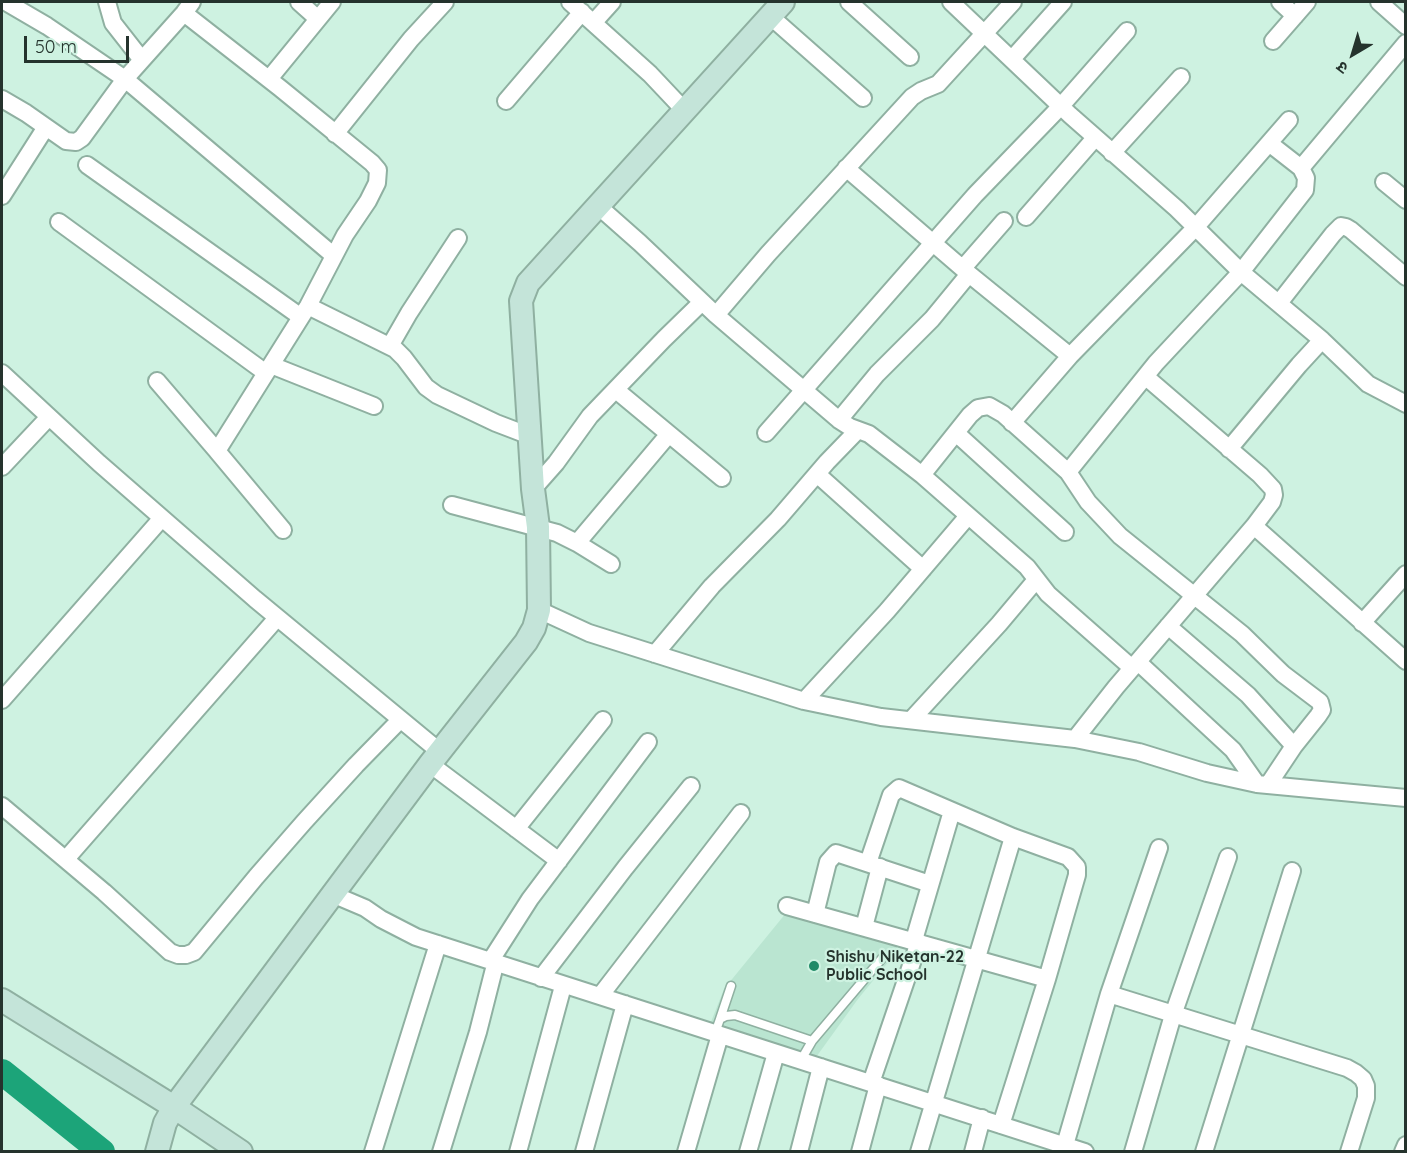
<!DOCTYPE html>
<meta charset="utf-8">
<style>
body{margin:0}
#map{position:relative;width:1407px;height:1153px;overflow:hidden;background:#cef2e1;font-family:Quicksand,"Noto Sans Devanagari",sans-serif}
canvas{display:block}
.frame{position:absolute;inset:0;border:3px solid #25332d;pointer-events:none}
.north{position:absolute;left:1323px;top:24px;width:60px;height:60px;-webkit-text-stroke:4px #cef2e1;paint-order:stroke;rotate:218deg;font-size:16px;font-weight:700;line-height:24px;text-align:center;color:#25332d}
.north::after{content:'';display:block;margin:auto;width:21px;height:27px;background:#25332d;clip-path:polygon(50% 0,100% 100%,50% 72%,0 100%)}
.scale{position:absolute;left:24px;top:36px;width:105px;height:27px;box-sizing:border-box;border:3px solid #25332d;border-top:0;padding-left:8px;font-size:18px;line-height:21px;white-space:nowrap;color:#25332d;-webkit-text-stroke:4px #cef2e1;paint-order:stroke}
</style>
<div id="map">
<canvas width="1407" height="1153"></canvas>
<div class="frame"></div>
<div class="north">उ</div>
<div class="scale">50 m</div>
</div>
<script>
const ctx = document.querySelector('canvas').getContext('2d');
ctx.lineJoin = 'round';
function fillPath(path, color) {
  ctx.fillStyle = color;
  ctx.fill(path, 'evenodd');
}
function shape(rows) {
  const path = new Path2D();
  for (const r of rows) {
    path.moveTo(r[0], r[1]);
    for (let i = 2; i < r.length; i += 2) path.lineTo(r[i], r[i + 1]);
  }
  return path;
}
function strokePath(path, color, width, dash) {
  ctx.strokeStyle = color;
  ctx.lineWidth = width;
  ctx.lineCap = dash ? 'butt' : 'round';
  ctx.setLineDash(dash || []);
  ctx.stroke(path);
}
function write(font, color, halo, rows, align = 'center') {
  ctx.font = font + ' Quicksand,sans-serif';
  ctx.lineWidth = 4.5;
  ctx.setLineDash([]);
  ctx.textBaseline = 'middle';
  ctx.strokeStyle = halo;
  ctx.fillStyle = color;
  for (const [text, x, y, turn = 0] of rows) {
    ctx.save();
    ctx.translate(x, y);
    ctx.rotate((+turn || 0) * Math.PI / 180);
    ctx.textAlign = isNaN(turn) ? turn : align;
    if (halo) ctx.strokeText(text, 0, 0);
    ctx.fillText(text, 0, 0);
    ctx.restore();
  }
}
fillPath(shape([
 [786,913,903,944,858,999,814,1060,709,1027,724,989]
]), '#bae5d1');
strokePath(shape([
 [2,1072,102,1152]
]), '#1ca479', 26);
const lane = shape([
 [720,1019,731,986],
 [715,1033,720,1019,726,1016,735,1015,812,1041,801,1060],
 [812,1041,884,956]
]);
const street = shape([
 [6,2,47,26,125,79,333,255],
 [107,2,113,23,142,60],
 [299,2,318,19],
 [570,2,650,74,684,110],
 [849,2,910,57],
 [951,2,1070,115,1177,209,1241,272,1322,340,1368,384,1406,404],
 [1280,2,1295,16],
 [1379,2,1406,26],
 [184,13,280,88,372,163,378,170,377,183,368,201,345,235,308,306,217,451,283,530],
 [770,16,863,98],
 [594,22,612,2],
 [1273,41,1307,2],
 [1012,59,1063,2],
 [269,79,332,2],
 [2,99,26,113,66,141,76,142,82,138,125,79,184,13,192,2],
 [506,101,582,12],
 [335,134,411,39,445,2],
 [1112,153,1181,77],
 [87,165,301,317],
 [846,168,969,274,1070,356],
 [1301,168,1406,43],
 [1384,182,1406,200],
 [2,196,46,127],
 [597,205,640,243,716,315,839,420],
 [1026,217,1095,138],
 [59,222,266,373],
 [963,268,1004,221],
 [969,274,932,319,877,374,839,420,850,427,869,434,922,475,1027,567,1048,594,1132,668],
 [1279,303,1333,234,1341,226,1346,227,1351,230,1406,277],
 [308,306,395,349,404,358,426,387,437,395,496,423,530,436],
 [716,315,768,254,912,97,921,91,938,84,1013,2],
 [390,346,409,313,458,238],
 [271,365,374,406],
 [2,373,99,463,255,599,439,751],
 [157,381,217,451],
 [616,390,722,478],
 [1012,423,1070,356,1195,228,1289,120],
 [766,433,975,195,1061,106,1127,31],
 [956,433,1065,532],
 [1229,449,1299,365,1322,340],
 [2,467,49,417],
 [1068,472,1156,363,1241,272,1305,190,1306,178,1301,168,1269,143],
 [817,474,923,569],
 [922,475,970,415,978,408,989,406,1003,414,1068,472,1088,502,1120,536,1242,634,1283,674,1320,702,1322,710,1318,716,1294,746,1268,785],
 [533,489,556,463,590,416,664,339,702,302],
 [452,505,557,533,577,543,611,564],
 [1254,526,1406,661],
 [577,543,669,434],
 [539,610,589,633,804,701,881,717,1075,739,1139,752,1207,773,1257,784,1406,798],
 [1362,623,1406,574],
 [1168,626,1248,695,1294,746],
 [655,654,712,586,778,519,827,462,858,430],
 [1138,662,1233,750,1257,784],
 [2,700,162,518],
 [804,701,887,611,968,516],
 [912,719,999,624,1036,580],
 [1075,739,1116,687,1254,526,1272,502,1274,495,1273,489,1260,475,1146,377],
 [430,764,559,861],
 [2,806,104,892,170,952,178,955,186,955,194,952,256,877,304,822,356,765,400,720],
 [516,829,603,720],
 [66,859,277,618],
 [868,863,891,795,899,788,1013,837,1068,857,1077,867,1077,875,1047,979,1001,1125],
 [332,894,365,908,381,919,416,937,1085,1152],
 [787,906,1047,979],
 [815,914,828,862,836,853,930,884],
 [864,927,880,867],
 [914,940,952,811],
 [491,960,530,899,648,742],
 [541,978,625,868,691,786],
 [1109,994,1347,1068,1356,1073,1363,1079,1366,1086,1366,1098,1349,1152],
 [600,996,741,813],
 [871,1083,919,942],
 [1065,1145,1109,994,1159,848],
 [373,1152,438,944],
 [441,1152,478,1032,496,961],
 [518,1152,563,986],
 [584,1152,625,1004],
 [686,1152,720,1035],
 [748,1152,776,1053],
 [799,1152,821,1067],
 [860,1152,878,1085],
 [919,1152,1013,837],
 [973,1152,982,1118],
 [1133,1152,1173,1015,1228,857],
 [1204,1152,1292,871],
 [1403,1152,1406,1145]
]);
const secondary = shape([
 [2,1000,174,1107,241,1152],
 [157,1152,165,1123,174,1107,430,764,526,642,534,628,539,610,538,527,533,489,521,301,528,283,783,2]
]);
strokePath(lane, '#8fb0a1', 11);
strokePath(street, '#8fb0a1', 20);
strokePath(secondary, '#8fb0a1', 26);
strokePath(lane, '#fff', 8);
strokePath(street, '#fff', 16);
strokePath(secondary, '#c4e4d9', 22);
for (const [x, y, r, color] of [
 [814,966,6,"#208a67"]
]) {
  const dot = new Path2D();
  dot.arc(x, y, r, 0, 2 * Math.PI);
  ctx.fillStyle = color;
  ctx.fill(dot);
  strokePath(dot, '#cef2e1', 2);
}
write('bold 16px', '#25332d', '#cef2e1', [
 ["Shishu Niketan-22",826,957],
 ["Public School",826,975]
], 'left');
</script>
